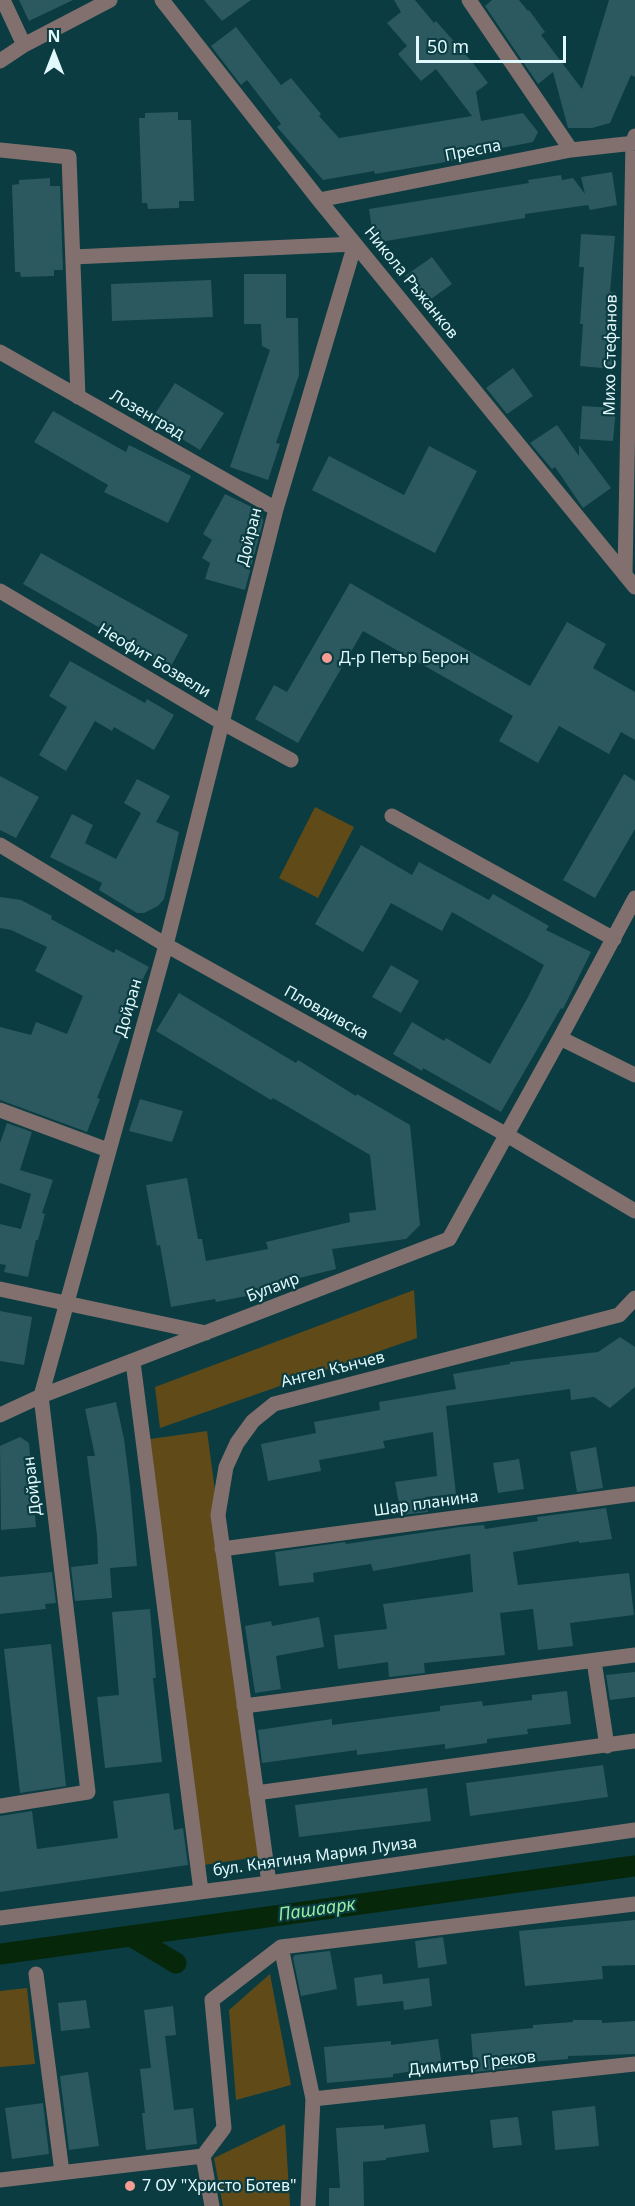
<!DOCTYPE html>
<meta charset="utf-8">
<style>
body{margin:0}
#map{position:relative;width:635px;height:2206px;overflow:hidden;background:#0a3c41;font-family:"Noto Sans",sans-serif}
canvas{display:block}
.north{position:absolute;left:24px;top:24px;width:60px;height:60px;-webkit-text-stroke:4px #0a3c41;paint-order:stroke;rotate:0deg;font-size:16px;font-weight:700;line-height:24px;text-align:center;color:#e1f9fc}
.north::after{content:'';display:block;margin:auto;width:21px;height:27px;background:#e1f9fc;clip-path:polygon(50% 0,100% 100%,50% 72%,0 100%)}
.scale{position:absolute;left:416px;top:36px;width:150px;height:27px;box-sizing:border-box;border:3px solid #e1f9fc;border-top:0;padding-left:8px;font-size:18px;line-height:21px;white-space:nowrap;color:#e1f9fc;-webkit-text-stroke:4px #0a3c41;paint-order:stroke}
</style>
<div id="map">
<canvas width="635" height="2206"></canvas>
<div class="north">N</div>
<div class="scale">50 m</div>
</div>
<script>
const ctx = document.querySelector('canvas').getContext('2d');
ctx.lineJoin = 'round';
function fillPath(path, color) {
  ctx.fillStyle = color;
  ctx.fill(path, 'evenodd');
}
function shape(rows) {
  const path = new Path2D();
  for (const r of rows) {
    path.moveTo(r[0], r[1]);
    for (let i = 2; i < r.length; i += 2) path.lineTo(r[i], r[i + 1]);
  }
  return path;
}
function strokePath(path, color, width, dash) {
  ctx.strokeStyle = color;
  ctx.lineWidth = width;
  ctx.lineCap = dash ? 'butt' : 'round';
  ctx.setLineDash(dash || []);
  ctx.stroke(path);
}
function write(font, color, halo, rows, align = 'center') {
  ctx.font = font + ' "Noto Sans",sans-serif';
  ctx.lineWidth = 4.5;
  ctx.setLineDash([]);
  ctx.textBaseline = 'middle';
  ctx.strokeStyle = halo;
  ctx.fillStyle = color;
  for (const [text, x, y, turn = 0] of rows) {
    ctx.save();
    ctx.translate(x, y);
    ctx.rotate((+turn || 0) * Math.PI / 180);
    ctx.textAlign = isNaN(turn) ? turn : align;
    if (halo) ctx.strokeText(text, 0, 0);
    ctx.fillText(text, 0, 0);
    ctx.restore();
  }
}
fillPath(shape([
 [315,807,354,827,318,898,279,878],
 [414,1290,417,1338,160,1428,155,1387],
 [207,1431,264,1856,197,1866,143,1440],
 [270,1974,291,2085,236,2100,229,2010],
 [27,1988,35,2064,0,2067,0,1991],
 [285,2124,290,2206,223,2206,214,2158]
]), '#604b18');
strokePath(shape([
 [131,1936,176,1963],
 [0,1954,635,1866]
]), '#07270b', 21);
fillPath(shape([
 [19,0,73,0,29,21],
 [204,0,251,0,222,21],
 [394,0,415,0,434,23,436,21,473,63,488,83,476,92,481,121,523,113,538,132,533,142,486,151,487,155,375,174,374,171,323,180,277,127,281,124,247,80,241,85,211,46,236,27,281,85,291,78,321,114,319,116,339,138,472,116,436,69,421,81,398,54,407,46,387,23,401,12],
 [492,0,519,0,528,11,529,10,545,32,541,35,582,89,609,0,635,0,635,77,631,75,610,123,592,128,568,128,553,72,538,84,485,6],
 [178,112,178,120,191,120,194,201,179,201,179,208,148,209,147,203,142,203,139,118,145,118,145,113],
 [612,172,617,205,590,210,588,205,525,214,525,218,374,243,369,209,529,183,528,180,561,175,562,180,573,178,585,194,581,177],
 [50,178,50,186,60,186,63,270,54,270,54,276,21,277,20,272,15,272,12,185,19,184,19,180],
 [581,234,615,236,610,292,616,293,613,335,616,335,613,369,580,366,583,324,580,324,584,267,579,267],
 [432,257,452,284,424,304,405,276],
 [244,274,286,274,286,318,298,318,299,375,276,443,280,444,268,480,230,467,270,350,262,346,261,324,244,324],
 [211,280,213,317,112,321,111,284],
 [513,368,533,396,507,414,486,388],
 [175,383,224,413,200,450,151,420],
 [582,406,616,408,613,441,580,439],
 [53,411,126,452,129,445,191,476,168,523,104,492,108,485,34,442],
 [557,425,579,456,579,445,611,488,583,508,555,467,552,469,530,443],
 [429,446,477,471,435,553,312,490,329,456,404,495],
 [225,494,262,512,263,522,245,590,205,579,210,563,202,558,212,540,203,534],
 [41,553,188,635,170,668,23,584],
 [350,583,530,686,567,622,606,644,593,668,635,692,635,740,621,732,609,754,559,726,538,763,499,741,513,716,363,631,298,743,255,719,274,685,287,692],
 [70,661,145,703,147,699,174,715,154,750,114,727,112,731,95,721,66,771,39,755,67,707,49,696],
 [624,774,635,781,635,829,595,898,563,880],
 [0,776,39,797,16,838,0,830],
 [137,779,170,796,156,822,179,832,164,899,158,906,144,913,137,913,99,890,102,883,50,857,72,814,93,825,85,843,116,859,141,813,124,803],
 [361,845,412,875,419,862,489,900,493,894,549,926,546,930,591,952,563,1009,561,1008,501,1112,423,1068,422,1071,393,1054,412,1022,444,1041,446,1038,490,1064,527,999,544,965,452,912,442,931,391,903,363,952,315,924],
 [0,897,21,900,52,916,51,919,114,953,116,949,149,967,117,1030,123,1032,97,1098,100,1099,87,1132,0,1100,0,1027,31,1035,36,1022,67,1034,83,996,35,971,47,947,11,930,0,928],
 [391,965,419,981,401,1013,372,997],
 [179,993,296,1063,298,1060,356,1096,357,1094,410,1125,420,1225,406,1239,332,1249,336,1269,275,1284,277,1290,216,1302,215,1299,171,1307,160,1245,157,1246,146,1185,187,1178,198,1239,202,1239,206,1261,268,1249,266,1242,350,1222,349,1213,376,1210,370,1155,273,1098,271,1100,156,1031],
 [140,1099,183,1111,172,1142,129,1131],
 [7,1123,32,1132,20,1170,53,1180,42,1213,45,1214,38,1240,36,1240,28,1277,4,1272,6,1265,0,1264,0,1224,21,1229,31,1194,0,1183,0,1143],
 [0,1311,32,1317,24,1365,0,1361],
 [620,1337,635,1347,635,1387,610,1408,594,1397,571,1400,570,1389,446,1406,456,1494,425,1497,428,1512,401,1515,395,1482,437,1476,433,1432,383,1441,385,1448,319,1460,321,1471,268,1481,261,1444,316,1433,314,1422,380,1410,379,1402,456,1389,453,1374,510,1364,510,1362,598,1352],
 [116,1402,124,1439,130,1487,137,1566,110,1568,112,1598,75,1601,71,1567,98,1564,97,1535,87,1456,95,1456,85,1409],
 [20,1437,29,1443,36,1527,1,1530,0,1446],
 [596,1447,603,1488,577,1492,570,1452],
 [519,1459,524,1489,498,1493,493,1463],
 [606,1508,612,1539,579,1543,579,1541,513,1552,518,1585,629,1573,634,1615,570,1623,573,1646,538,1650,533,1609,517,1611,500,1613,505,1655,424,1663,425,1673,389,1677,388,1662,338,1669,334,1635,387,1629,383,1604,473,1592,470,1554,373,1571,371,1564,313,1573,314,1582,279,1586,275,1552,345,1542,346,1544,460,1527,484,1525,485,1529,538,1521,537,1517],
 [52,1572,56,1603,45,1604,46,1609,0,1614,0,1577],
 [150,1609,156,1678,153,1678,162,1762,105,1768,97,1697,119,1695,112,1612],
 [319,1617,324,1647,276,1656,281,1689,255,1693,245,1626,271,1621,272,1626],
 [51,1644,66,1786,20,1793,4,1649],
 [635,1672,635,1697,610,1700,606,1675],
 [567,1691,571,1724,527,1729,528,1734,487,1739,487,1743,445,1749,445,1744,357,1755,357,1750,262,1763,258,1730,332,1719,332,1725,392,1717,440,1711,440,1706,482,1701,483,1706,532,1700,532,1695],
 [603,1765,608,1797,470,1816,466,1783],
 [427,1788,431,1821,299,1837,295,1805],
 [169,1793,174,1830,183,1828,188,1865,0,1892,0,1816,32,1811,37,1849,118,1838,113,1801],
 [635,1920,635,1965,602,1966,603,1979,525,1986,519,1931],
 [443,1937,447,1964,418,1968,415,1941],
 [330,1951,337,1989,301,1996,293,1958,295,1955],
 [382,1974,383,1984,429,1978,432,2006,404,2010,403,2001,357,2006,354,1978],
 [86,2000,90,2028,61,2031,58,2003],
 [173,2006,176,2035,165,2036,174,2110,193,2108,197,2144,146,2150,142,2113,145,2113,140,2069,151,2068,144,2010],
 [573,2020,602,2020,602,2023,635,2021,635,2054,568,2056,568,2059,517,2063,518,2067,474,2072,471,2034,533,2028,533,2025,573,2022],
 [438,2039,442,2067,393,2074,393,2077,327,2083,324,2047,391,2041,391,2045],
 [88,2072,99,2146,69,2150,60,2076],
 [43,2103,49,2154,12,2159,5,2108],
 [595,2106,599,2146,555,2150,552,2111],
 [518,2117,522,2145,493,2148,490,2120],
 [425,2124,429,2152,386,2158,386,2160,363,2162,364,2206,329,2206,329,2188,340,2188,336,2128,384,2125,384,2129]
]), '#2c595f');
strokePath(shape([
 [3,0,24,45],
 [162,0,319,200,635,587],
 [469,0,571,150],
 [0,61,24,45,110,0],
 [0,150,69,157,78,397],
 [319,200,571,150,635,143],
 [0,352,276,509],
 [625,575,633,142,635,136],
 [0,591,221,722,291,760],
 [392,816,614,939],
 [0,845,166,945,507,1135,635,1211],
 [560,1038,635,1075],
 [0,1110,108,1150],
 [0,1289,206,1333],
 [133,1362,201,1891],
 [0,1415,41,1396,449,1239,560,1038,635,898],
 [222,1549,635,1494],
 [594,1661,607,1746],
 [244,1706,635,1655],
 [256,1793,635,1741],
 [0,1806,88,1792,41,1396,166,945,276,509,355,244,73,257],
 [269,1883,218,1515,226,1467,237,1443,253,1421,274,1404,619,1315,635,1298],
 [0,1918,269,1883,635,1830],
 [281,1947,313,2099,308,2206],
 [36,1974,62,2172],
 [313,2099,635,2064],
 [0,2180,203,2156],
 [212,2206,203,2156,224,2128,212,2000,281,1947,635,1904]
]), '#82706e', 15);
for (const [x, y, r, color] of [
 [327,658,6,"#f59c93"],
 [130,2186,6,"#f59c93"]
]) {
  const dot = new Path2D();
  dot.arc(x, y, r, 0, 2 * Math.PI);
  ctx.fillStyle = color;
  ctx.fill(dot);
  strokePath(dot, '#0a3c41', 2);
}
write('16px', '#e1f9fc', '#0a3c41', [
 ["Преспа",473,151,-11],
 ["Никола Ръжанков",411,283,51],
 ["Михо Стефанов",611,355,-89],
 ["Лозенград",147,415,30],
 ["Дойран",250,537,-76],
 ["Неофит Бозвели",154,661,31],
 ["Дойран",129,1008,-74],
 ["Пловдивска",326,1013,29],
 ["Булаир",273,1288,-21],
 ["Ангел Кънчев",333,1370,-14],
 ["Дойран",33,1486,-97],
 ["Шар планина",426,1504,-8],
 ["бул. Княгиня Мария Луиза",315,1857,-8],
 ["Димитър Греков",472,2064,-6]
]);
write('16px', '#e1f9fc', '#0a3c41', [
 ["Д-р Петър Берон",339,658],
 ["7 ОУ \"Христо Ботев\"",142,2186]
], 'left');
write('italic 18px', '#98ec9d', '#0a3c41', [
 ["Пашаарк",317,1910,-8]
]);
</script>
